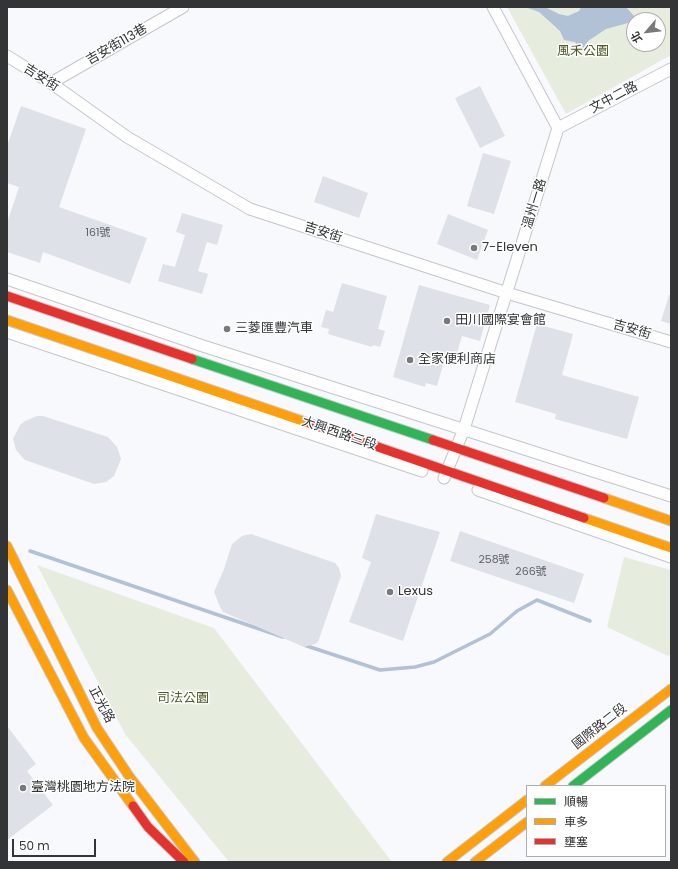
<!DOCTYPE html>
<meta charset="utf-8">
<style>
body{margin:0}
#map{position:relative;width:678px;height:869px;overflow:hidden;background:#f7f9fc;font-family:Poppins,"Noto Sans TC",sans-serif}
canvas{display:block}
.frame{position:absolute;inset:0;border:8px solid #323436;pointer-events:none}
.legend{position:absolute;left:526px;top:785px;width:140px;height:72px;box-sizing:border-box;background:#fff;border:1px solid #adaeaf;margin:0;padding:5px 7px;list-style:none;font-size:12px;color:#323436}
.legend li{display:flex;align-items:center;gap:8px;height:20px}
.legend b{width:20px;border:1px solid #adaeaf}
.north{position:absolute;left:626px;top:12px;width:40px;height:40px;box-sizing:border-box;background:#fff;border:1px solid #adaeaf;border-radius:50%;rotate:242deg;font-size:11px;font-weight:700;line-height:16px;text-align:center;color:#323436}
.north::after{content:'';display:block;margin:auto;width:14px;height:18px;background:#77797b;clip-path:polygon(50% 0,100% 100%,50% 72%,0 100%)}
.scale{position:absolute;left:12px;top:839px;width:84px;height:18px;box-sizing:border-box;border:2px solid #323436;border-top:0;padding-left:5px;font-size:12px;line-height:14px;white-space:nowrap;color:#323436;-webkit-text-stroke:3px #fff;paint-order:stroke}
</style>
<div id="map">
<canvas width="678" height="869"></canvas>
<div class="frame"></div>
<ul class="legend">
<li><b style="height:5px;background:#30b455"></b>順暢</li>
<li><b style="height:5px;background:#ff9f0a"></b>車多</li>
<li><b style="height:5px;background:#e5322d"></b>壅塞</li>
</ul>
<div class="north">北</div>
<div class="scale">50 m</div>
</div>
<script>
const ctx = document.querySelector('canvas').getContext('2d');
ctx.lineJoin = 'round';
function fillPath(path, color) {
  ctx.fillStyle = color;
  ctx.fill(path, 'evenodd');
}
function shape(rows) {
  const path = new Path2D();
  for (const r of rows) {
    path.moveTo(r[0], r[1]);
    for (let i = 2; i < r.length; i += 2) path.lineTo(r[i], r[i + 1]);
  }
  return path;
}
function strokePath(path, color, width, dash) {
  ctx.strokeStyle = color;
  ctx.lineWidth = width;
  ctx.lineCap = dash ? 'butt' : 'round';
  ctx.setLineDash(dash || []);
  ctx.stroke(path);
}
function write(font, color, halo, rows, align = 'center') {
  ctx.font = font + ' Poppins,"Noto Sans TC",sans-serif';
  ctx.lineWidth = 3;
  ctx.setLineDash([]);
  ctx.textBaseline = 'middle';
  ctx.strokeStyle = halo;
  ctx.fillStyle = color;
  for (const [text, x, y, turn = 0] of rows) {
    ctx.save();
    ctx.translate(x, y);
    ctx.rotate((+turn || 0) * Math.PI / 180);
    ctx.textAlign = isNaN(turn) ? turn : align;
    if (halo) ctx.strokeText(text, 0, 0);
    ctx.fillText(text, 0, 0);
    ctx.restore();
  }
}
fillPath(shape([
 [507,7,671,7,671,55,566,114],
 [634,20,658,20,658,44,634,44],
 [624,557,671,570,671,654,668,656,607,627],
 [37,565,214,628,392,862,229,862,125,734]
]), '#e7edde');
fillPath(shape([
 [525,7,545,7,559,14,568,16,579,11,581,7,626,7,634,16,628,23,606,29,588,41,582,51,575,42,564,40,560,31,539,12]
]), '#b1c1d6');
strokePath(shape([
 [30,551,283,637],
 [304,645,380,670,415,667,434,662,490,634,517,611,537,600,590,621]
]), '#b1c1d6', 3.5);
fillPath(shape([
 [480,86,505,136,480,148,455,98],
 [21,106,86,129,59,207,147,238,130,284,43,252,40,263,7,252,7,223,19,187,7,183,7,146],
 [483,153,511,161,494,214,467,206],
 [323,176,368,193,359,218,314,202],
 [182,213,223,225,217,245,207,242,198,271,208,274,202,294,158,281,163,264,175,267,185,235,176,232],
 [448,214,488,230,477,260,437,244],
 [342,283,387,296,378,329,385,331,380,347,373,345,372,347,328,334,329,329,321,327,326,310,333,312],
 [419,285,490,305,480,341,462,336,457,353,447,351,437,386,426,383,425,387,393,377],
 [669,295,671,295,671,324,661,321],
 [537,324,573,334,562,375,639,397,627,439,555,419,556,414,515,402],
 [37,416,43,416,108,437,117,447,121,459,114,476,106,482,94,484,25,460,16,450,13,439,20,425,25,421],
 [376,514,440,532,403,641,349,622,371,562,362,558],
 [460,531,584,574,574,603,450,561],
 [251,534,335,563,339,568,341,576,318,642,315,644,304,647,223,612,220,607,214,592,224,569,232,544,242,536],
 [7,726,36,764,27,771,53,805,7,840]
]), '#dee2e8');
const street = shape([
 [7,56,51,83,127,137,250,209,507,293,671,342],
 [51,83,183,7],
 [558,128,671,69],
 [7,279,203,346,671,496],
 [7,332,422,471],
 [444,478,464,429,558,128,493,7],
 [478,490,671,557]
]);
const fast = shape([
 [192,359,433,440],
 [573,786,671,710]
]);
const slow = shape([
 [7,320,311,424],
 [604,498,671,521],
 [584,518,671,548],
 [7,546,97,728,129,776,195,862],
 [7,590,84,738,133,806],
 [545,786,671,689],
 [447,862,527,800],
 [475,862,527,822]
]);
const jam = shape([
 [7,296,192,359],
 [311,424,584,518],
 [433,440,604,498],
 [133,806,148,827,184,862]
]);
strokePath(street, '#c4c6c9', 13);
strokePath(fast, '#c4c6c9', 11);
strokePath(slow, '#c4c6c9', 11);
strokePath(jam, '#c4c6c9', 11);
strokePath(street, '#fefeff', 11);
strokePath(fast, '#30b455', 9);
strokePath(slow, '#ff9f0a', 9);
strokePath(jam, '#e5322d', 9);
for (const [x, y, r, color] of [
 [474,248,4,"#77797b"],
 [447,321,4,"#77797b"],
 [227,329,4,"#77797b"],
 [410,360,4,"#77797b"],
 [390,592,4,"#77797b"],
 [23,788,4,"#77797b"]
]) {
  const dot = new Path2D();
  dot.arc(x, y, r, 0, 2 * Math.PI);
  ctx.fillStyle = color;
  ctx.fill(dot);
  strokePath(dot, '#fff', 1.5);
}
write('11px', '#606265', null, [
 ["161號",98,233],
 ["258號",494,560],
 ["266號",531,572]
]);
write('13px', '#323436', '#fff', [
 ["吉安街113巷",117,45,-30],
 ["吉安街",41,78,32],
 ["文中二路",614,98,-28],
 ["溫州一路",535,204,-73],
 ["吉安街",323,233,18],
 ["吉安街",632,330,16],
 ["大興西路三段",339,434,19],
 ["正光路",101,705,62],
 ["國際路二段",600,727,-38]
]);
write('13px', '#4d5b26', '#fff', [
 ["風禾公園",583,52],
 ["司法公園",183,699]
]);
write('13px', '#323436', '#fff', [
 ["7-Eleven",482,248],
 ["田川國際宴會館",455,321],
 ["三菱匯豐汽車",235,329],
 ["全家便利商店",418,360],
 ["Lexus",398,592],
 ["臺灣桃園地方法院",31,788]
], 'left');
</script>
